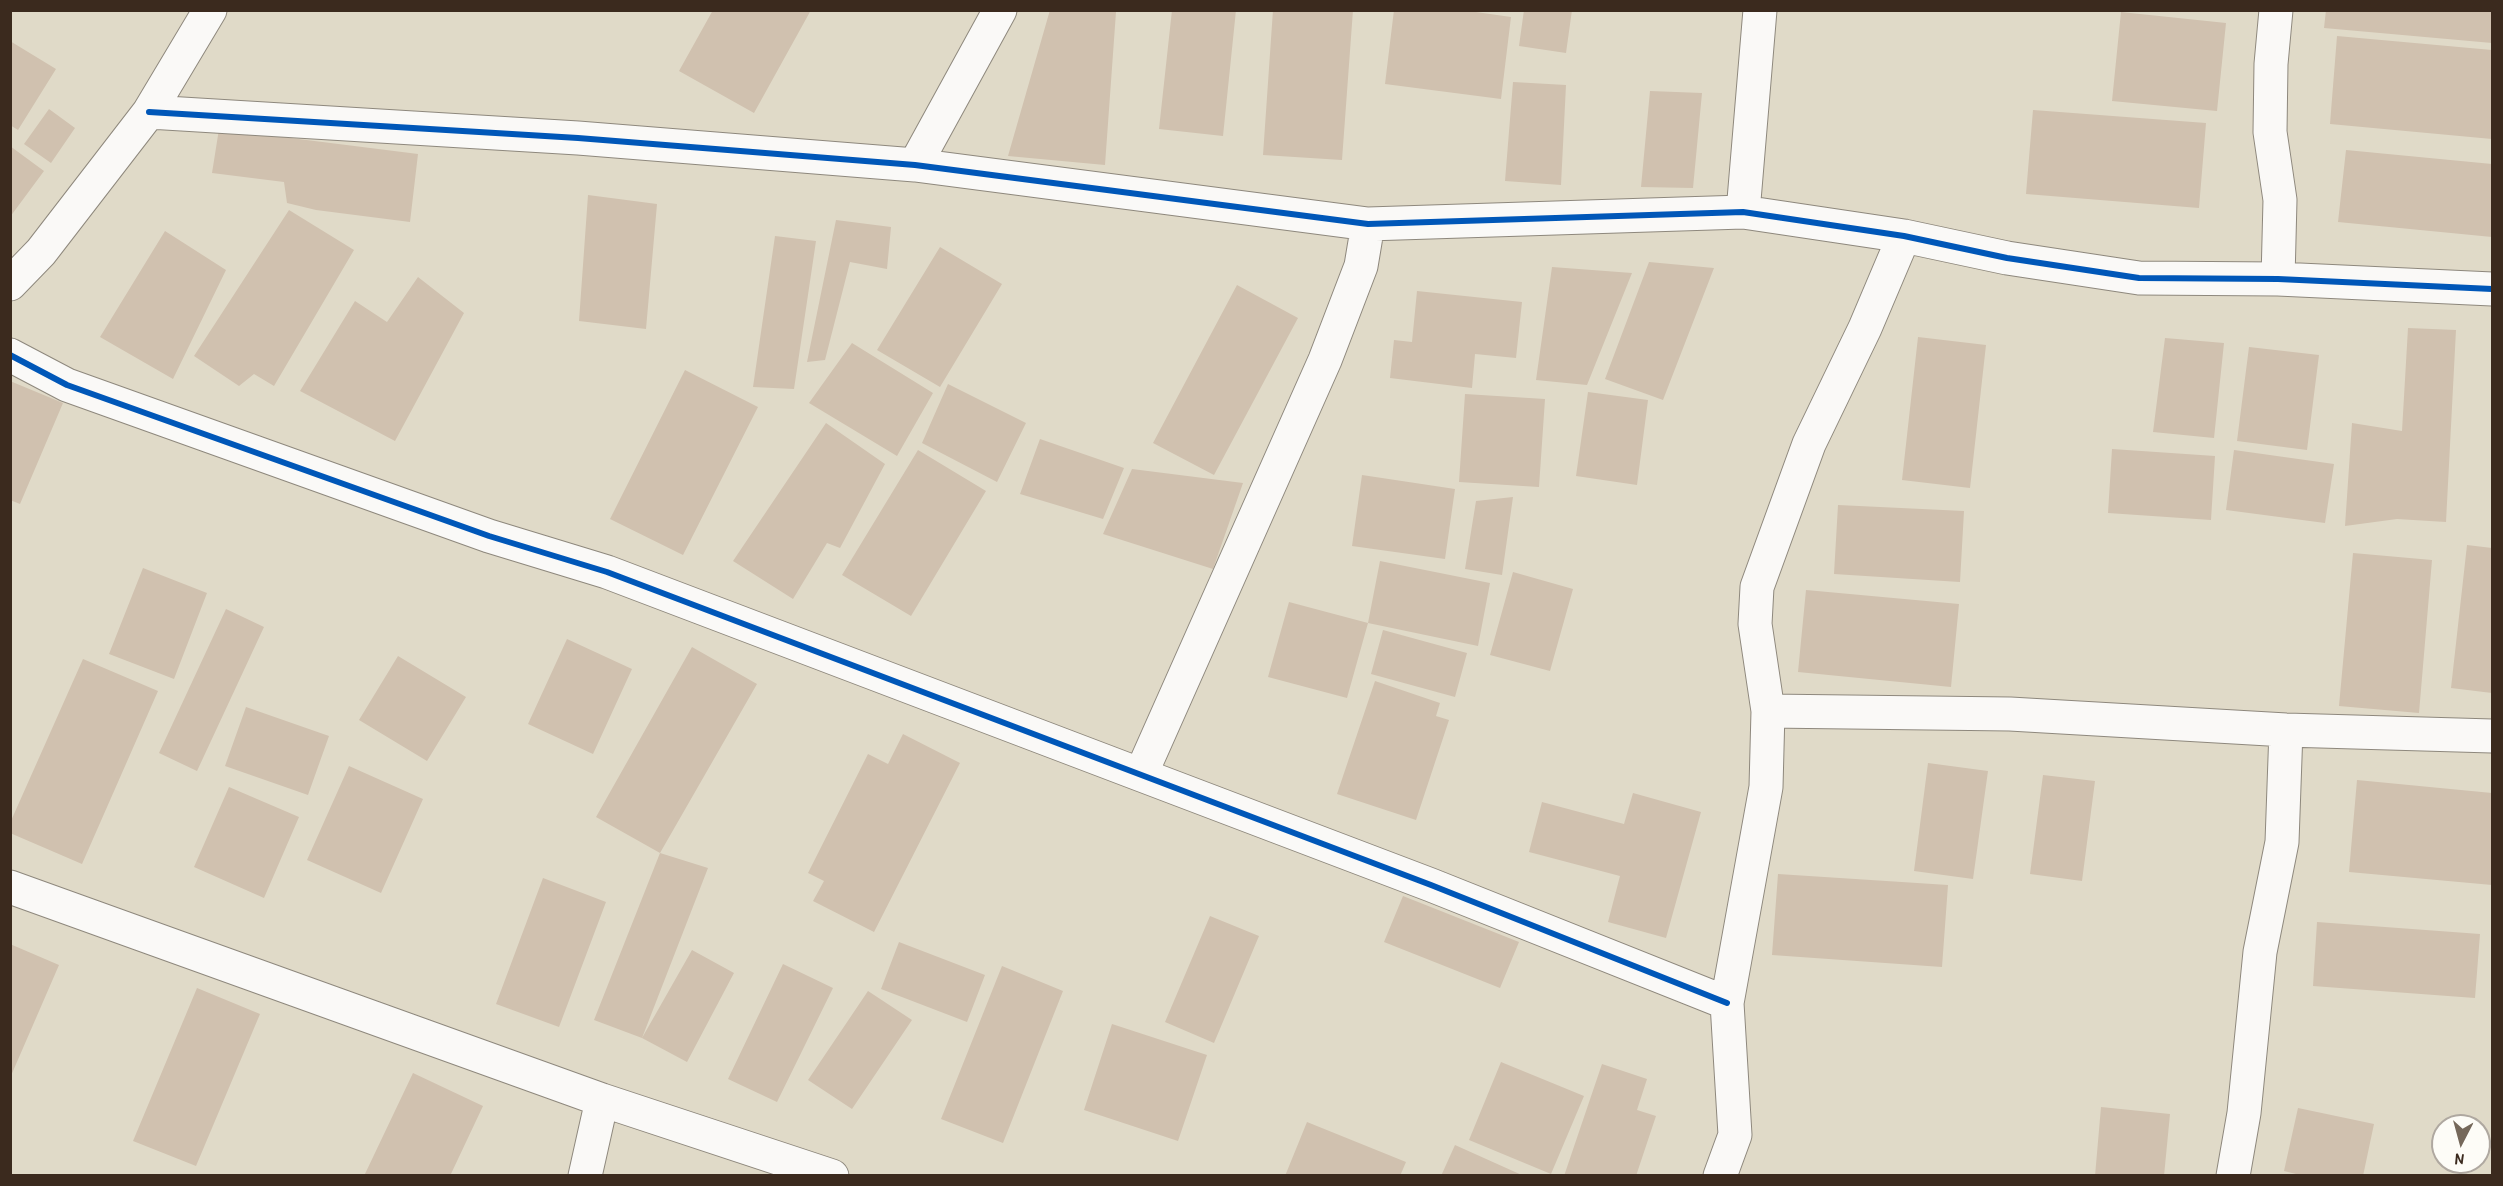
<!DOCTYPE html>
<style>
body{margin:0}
#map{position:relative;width:2503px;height:1186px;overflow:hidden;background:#e0dac8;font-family:"Patrick Hand",sans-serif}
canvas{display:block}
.frame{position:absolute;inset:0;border:12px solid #3b2a1e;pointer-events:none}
.north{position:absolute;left:2431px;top:1114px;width:60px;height:60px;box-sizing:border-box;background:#fdfcf7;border:2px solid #afa8a0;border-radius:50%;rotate:186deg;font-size:16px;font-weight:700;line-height:24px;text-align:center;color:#3b2a1e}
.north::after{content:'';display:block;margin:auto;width:21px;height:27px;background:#75685a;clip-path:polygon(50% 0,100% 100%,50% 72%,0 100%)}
</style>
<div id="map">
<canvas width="2503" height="1186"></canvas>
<div class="frame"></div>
<div class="north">N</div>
</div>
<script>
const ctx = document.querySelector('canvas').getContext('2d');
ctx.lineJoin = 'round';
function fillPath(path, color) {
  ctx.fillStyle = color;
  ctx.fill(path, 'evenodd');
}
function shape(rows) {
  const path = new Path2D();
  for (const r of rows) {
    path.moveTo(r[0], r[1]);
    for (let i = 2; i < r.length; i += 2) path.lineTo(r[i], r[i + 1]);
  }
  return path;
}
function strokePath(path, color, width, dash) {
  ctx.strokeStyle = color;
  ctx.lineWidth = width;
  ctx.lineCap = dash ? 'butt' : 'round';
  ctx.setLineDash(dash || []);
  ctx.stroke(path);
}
fillPath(shape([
 [713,10,811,10,754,113,679,71],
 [1050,10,1116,12,1105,165,1008,156],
 [1172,10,1236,10,1223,136,1159,129],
 [1273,10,1353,10,1342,160,1263,155],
 [1394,10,1462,10,1511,17,1501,99,1385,84],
 [1524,10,1572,10,1566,53,1519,46],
 [2326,10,2492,10,2492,43,2324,28],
 [2121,12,2226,23,2217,111,2112,101],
 [2337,36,2492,50,2492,139,2330,124],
 [10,41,56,69,18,130,10,125],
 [1513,82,1566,85,1561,185,1505,181],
 [1650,91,1702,93,1693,188,1641,187],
 [49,109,75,128,51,163,24,144],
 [2033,110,2206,123,2199,208,2026,194],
 [219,129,418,154,410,222,316,210,287,203,284,182,212,173],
 [10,146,44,171,10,217],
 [2346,150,2492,164,2492,237,2338,222],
 [588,195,657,204,646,329,579,321],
 [289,210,354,250,274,386,254,374,239,386,194,356],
 [836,220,891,227,887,269,850,262,825,360,807,362],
 [165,231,226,270,173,379,100,337],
 [775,236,816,241,794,389,753,387],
 [940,247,1002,284,940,387,877,350],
 [1649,262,1714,268,1663,400,1605,379],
 [1552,267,1632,273,1587,385,1536,380],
 [418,277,464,313,395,441,300,391,355,301,387,322],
 [1237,285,1298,318,1214,475,1153,443],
 [1417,291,1522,302,1516,358,1475,354,1472,388,1390,378,1394,340,1412,342],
 [2408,328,2456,330,2446,522,2397,519,2345,526,2352,423,2402,431],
 [1918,337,1986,345,1970,488,1902,480],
 [2165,338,2224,343,2214,438,2153,432],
 [852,343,933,393,897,456,809,403],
 [2249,347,2319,355,2307,450,2237,441],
 [685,370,758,407,683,555,610,519],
 [10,381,63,403,20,504,10,500],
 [948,384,1026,423,997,482,922,443],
 [1588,392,1648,400,1637,485,1576,476],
 [1465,394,1545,399,1539,487,1459,482],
 [826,423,885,464,840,548,827,543,793,599,733,561],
 [1040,439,1124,468,1103,519,1020,494],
 [2112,449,2215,456,2211,520,2108,513],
 [918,450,986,491,911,616,842,575],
 [2234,450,2334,464,2325,523,2226,510],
 [1132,469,1243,483,1213,569,1103,534],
 [1362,475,1455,489,1445,559,1352,546],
 [1513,497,1502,575,1465,569,1476,501],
 [1838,505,1964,511,1960,582,1834,574],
 [2467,545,2492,548,2492,693,2451,688],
 [2353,553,2432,560,2419,713,2339,706],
 [1380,561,1490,583,1478,646,1368,623],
 [143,568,207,593,174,679,109,654],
 [1513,572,1573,589,1550,671,1490,655],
 [1806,590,1959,604,1951,687,1798,672],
 [1289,602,1368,623,1347,698,1268,677],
 [226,609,264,627,197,771,159,753],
 [1383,630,1467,653,1455,697,1371,674],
 [567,639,632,669,593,754,528,724],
 [692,647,757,684,660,853,596,817],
 [398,656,466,697,427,761,359,720],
 [83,659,158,691,82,864,10,833,10,823],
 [1375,681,1440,703,1436,716,1449,720,1416,820,1337,794],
 [246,707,329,736,308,795,225,766],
 [903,734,960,763,874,932,813,901,824,881,808,873,868,754,888,764],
 [1928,763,1988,771,1973,879,1914,871],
 [349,766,423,799,381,893,307,860],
 [2043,775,2095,781,2082,881,2030,874],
 [2357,780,2492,793,2492,885,2349,872],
 [229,787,299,817,264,898,194,867],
 [1633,793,1701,812,1666,938,1608,922,1620,876,1529,852,1542,802,1624,824],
 [660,853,708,868,642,1038,594,1020],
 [1778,874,1948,885,1942,967,1772,955],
 [543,878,606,902,559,1027,496,1004],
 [1403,896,1519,942,1500,988,1384,942],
 [1210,916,1259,936,1214,1043,1165,1022],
 [2317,922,2480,934,2475,998,2313,986],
 [899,942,985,975,967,1022,881,989],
 [10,944,59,965,10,1078],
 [692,950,734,973,687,1062,642,1038],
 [783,964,833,988,777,1102,728,1079],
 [1002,966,1063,991,1003,1143,941,1119],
 [197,988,260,1014,196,1166,133,1141],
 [868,991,912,1020,852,1109,808,1080],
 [1112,1024,1207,1055,1178,1141,1084,1110],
 [1501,1062,1584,1096,1551,1174,1469,1140],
 [1602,1064,1647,1079,1637,1110,1656,1116,1636,1176,1564,1176],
 [413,1073,483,1106,450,1176,364,1176],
 [2101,1107,2170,1114,2164,1176,2095,1176],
 [2298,1108,2374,1124,2363,1176,2304,1176,2284,1171],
 [1307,1122,1406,1162,1400,1176,1285,1176],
 [1455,1145,1524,1176,1441,1176]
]), '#d0c1af');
const minor = shape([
 [2276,10,2271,64,2270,132,2280,200,2278,279],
 [149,112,578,138,915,165,1368,224,1743,212,1904,236,2007,258,2139,278,2278,279,2492,289],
 [915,165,1000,10],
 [1743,212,1760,10],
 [10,284,41,252,149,112,210,10],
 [10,355,67,385,489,536,607,572,1431,885,1727,1003],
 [1768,711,2010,714,2286,730,2492,736],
 [1141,774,1325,360,1361,266,1368,224],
 [10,887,602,1100,832,1176],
 [585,1176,602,1100],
 [1720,1176,1735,1135,1727,1003,1766,787,1768,711,1755,624,1757,587,1809,444,1865,328,1904,236],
 [2233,1176,2244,1113,2260,952,2282,842,2286,730]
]);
strokePath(minor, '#8e887d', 35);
strokePath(minor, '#faf9f7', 33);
strokePath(shape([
 [149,112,578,138,915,165,1368,224,1743,212,1904,236,2007,258,2139,278,2278,279,2492,289],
 [10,355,67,385,489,536,607,572,1431,885,1727,1003]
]), '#0057b8', 6);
</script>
